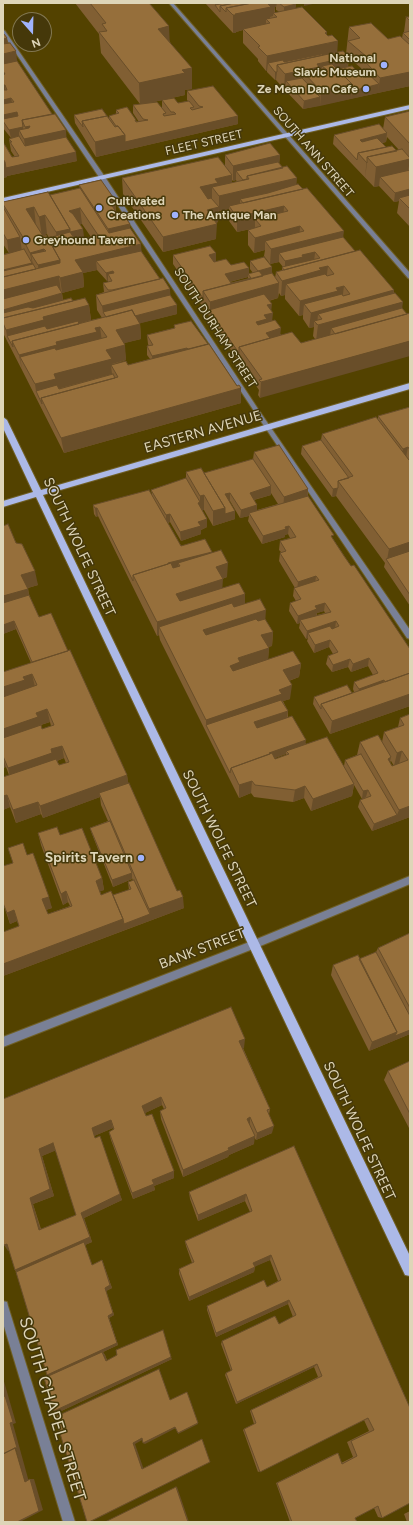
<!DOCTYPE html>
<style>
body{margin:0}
#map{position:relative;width:413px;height:1525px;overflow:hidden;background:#534200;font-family:Figtree,sans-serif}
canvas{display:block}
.frame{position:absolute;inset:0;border:4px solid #ded5b8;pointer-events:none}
.north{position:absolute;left:12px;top:12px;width:40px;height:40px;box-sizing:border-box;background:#45380a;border:1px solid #827750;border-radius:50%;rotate:160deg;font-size:11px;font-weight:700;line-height:16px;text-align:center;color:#ded5b8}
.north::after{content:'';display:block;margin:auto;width:14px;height:18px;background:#a0b3fd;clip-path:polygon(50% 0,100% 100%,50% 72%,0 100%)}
</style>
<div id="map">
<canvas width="413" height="1525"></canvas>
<div class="frame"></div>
<div class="north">N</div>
</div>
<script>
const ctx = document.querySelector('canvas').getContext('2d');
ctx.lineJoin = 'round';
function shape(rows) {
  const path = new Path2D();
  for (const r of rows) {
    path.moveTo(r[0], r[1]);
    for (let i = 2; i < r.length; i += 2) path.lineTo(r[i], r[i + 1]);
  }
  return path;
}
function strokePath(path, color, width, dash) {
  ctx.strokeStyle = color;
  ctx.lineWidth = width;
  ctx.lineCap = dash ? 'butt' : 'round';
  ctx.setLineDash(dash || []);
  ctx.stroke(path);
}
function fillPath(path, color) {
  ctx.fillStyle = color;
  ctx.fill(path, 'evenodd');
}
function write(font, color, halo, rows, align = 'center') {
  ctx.font = font + ' Figtree,sans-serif';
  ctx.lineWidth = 3;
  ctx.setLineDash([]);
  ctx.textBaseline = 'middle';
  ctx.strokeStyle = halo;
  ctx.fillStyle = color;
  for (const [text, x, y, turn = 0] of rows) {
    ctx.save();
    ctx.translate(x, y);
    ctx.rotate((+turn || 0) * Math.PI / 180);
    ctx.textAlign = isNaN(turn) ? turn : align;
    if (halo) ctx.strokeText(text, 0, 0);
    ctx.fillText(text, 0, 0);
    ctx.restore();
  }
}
const service = shape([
 [3,30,5,31,105,177,258,409,410,630,410,639,407,638,254,411,99,177,3,34,3,30],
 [3,1301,7,1302,8,1306,75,1522,63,1522,3,1323,3,1301]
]);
const minor = shape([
 [169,3,173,3,410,273,410,279,408,278,169,3],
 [410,876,410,884,258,947,3,1047,3,1037,252,941,410,876]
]);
const primary = shape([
 [410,105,410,109,3,202,3,198,410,105],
 [410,383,410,389,43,495,410,1256,410,1276,405,1275,36,497,3,507,3,501,33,492,3,428,3,417,7,420,41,490,410,383]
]);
strokePath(service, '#6f5f25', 2);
strokePath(minor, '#6f5f25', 2);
strokePath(primary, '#6f5f25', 2);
fillPath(service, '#798096');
fillPath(minor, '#798096');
fillPath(primary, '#acb9e7');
fillPath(shape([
 [75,3,149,3,170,42,192,89,185,90,185,95,149,103,162,108,162,100,178,103,188,101,187,100,187,91,238,116,238,124,96,157,75,123,74,115,107,116,109,119,109,116,116,114,116,110,136,120,137,122,139,122,133,113,133,105,140,104,101,53,99,34],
 [205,3,294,3,296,4,295,9,327,35,337,52,346,54,349,27,388,39,402,38,403,33,405,32,404,32,406,17,410,17,410,86,303,109,285,90,285,89,284,89,276,80,275,80,267,72,267,71,266,71,258,61,258,59,243,43,243,30,236,32,236,33,233,33],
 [275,7,276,7,276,10,280,12,275,13],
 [349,58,361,68,361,71,357,71,348,67],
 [3,34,7,38,8,43,17,61,52,114,66,130,66,137,77,161,7,176,7,177,3,178,3,142,12,157,15,157,11,151,9,139,11,138,3,128],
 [410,111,410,163,409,170,410,170,410,227,397,213,399,201,394,202,379,186,374,187,333,144,334,135,383,129,385,117],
 [387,137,399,150,397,151,386,147,382,143,386,142],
 [225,155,280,155,279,163,296,184,355,251,394,290,394,293,260,398,258,395,259,390,209,319,209,316,173,264,173,255,216,253,216,261,231,265,249,268,249,273,253,273,250,269,250,261,272,267,272,274,275,278,276,272,282,271,282,267,283,267,279,262,270,264,264,256,265,250,254,253,248,245,248,230,255,228,237,232,229,221,229,209,219,211,218,222,216,223,216,239,163,252,123,194,122,178,225,165],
 [232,180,233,181,236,180,237,182,232,183],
 [248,277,248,279,231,283,230,282],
 [279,293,281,296,285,295,285,299,299,316,303,315,303,319,309,328,314,327,313,336,315,339,301,343,281,335,272,321,271,311,269,301,278,298],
 [79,185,115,200,116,211,120,218,130,224,130,228,141,251,160,279,170,289,170,295,177,305,177,314,140,323,141,339,124,343,126,360,112,365,128,365,150,359,147,355,147,346,149,346,148,344,147,335,174,328,174,325,237,386,241,388,241,403,64,453,23,372,22,370,3,333,3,248,4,254,9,253,3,244,3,202,50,195,80,188],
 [80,224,82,224,91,237,84,239],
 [47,234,49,238,48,238,43,235],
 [97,270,107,281,108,281,108,282,103,283,104,292,96,295,97,310,102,318,91,320,89,305,73,301,63,300,62,293,84,287,83,273],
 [410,407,410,606,384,567,385,563,336,496,332,497,301,454,302,446,321,440,322,434,378,419,378,416],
 [254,452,308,489,308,496,333,539,351,566,410,649,410,706,330,734,313,704,314,697,352,693,354,692,353,689,354,682,373,675,368,666,351,672,348,667,332,672,326,664,328,656,333,654,329,647,314,653,307,641,308,638,306,639,299,628,300,623,297,624,289,611,290,603,296,601,293,596,294,588,295,588,279,561,280,553,281,552,279,550,280,541,290,538,288,534,285,535,285,537,262,544,248,521,249,516,240,518,230,501,229,502,235,511,235,519,213,526,204,510,202,510,207,519,207,527,201,530,201,534,181,541,170,522,168,523,181,546,212,553,227,577,222,579,222,588,245,594,245,604,265,619,273,632,272,646,268,647,269,648,268,659,301,664,299,677,289,681,290,699,283,701,288,711,288,717,306,744,344,766,345,760,357,755,360,742,382,742,384,732,398,727,400,718,410,714,410,817,372,831,358,807,360,800,366,798,362,799,354,785,352,796,311,811,304,798,293,802,254,797,251,793,239,798,160,640,159,635,157,636,98,516,96,517,94,514,93,505,152,494,151,490,186,478,186,472,204,473,253,459],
 [271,493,278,504,257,510,257,505,254,500,271,495],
 [324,611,325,613,317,615,317,613],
 [286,754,286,755,275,759,275,758],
 [391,761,394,766,392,766,390,762],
 [16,543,38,585,28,588,29,595,39,617,68,651,127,775,128,783,184,908,3,976,19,926,17,921,10,924,3,903,12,863,27,855,52,908,46,910,48,914,70,906,68,902,63,905,41,845,38,833,60,835,102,878,104,890,100,891,101,895,113,895,129,890,128,882,133,881,132,878,132,879,113,887,92,834,90,828,108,821,101,805,100,797,43,818,41,814,16,823,10,807,3,810,9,775,6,767,3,768,3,672,31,663,16,629,3,634],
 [50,722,51,726,42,729,41,725],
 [64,758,66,763,59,765,57,761],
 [410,933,410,1034,369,1051,331,975,333,965,359,959,376,952,378,948],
 [243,1048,270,1109,269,1115,272,1133,256,1140,254,1137,254,1144,229,1155,228,1157,183,1177,161,1119,160,1111,164,1109,162,1105,145,1113,174,1171,174,1178,154,1186,155,1190,133,1199,111,1140,109,1132,114,1130,113,1128,94,1136,122,1200,84,1218,92,1242,85,1245,92,1265,102,1260,112,1288,106,1291,114,1315,109,1318,118,1345,103,1352,105,1355,107,1360,172,1359,57,1413,54,1411,49,1376,16,1272,15,1270,9,1250,4,1245,3,1099,244,1048],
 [56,1150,76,1215,41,1229,33,1204,54,1196,42,1156],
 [410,1061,410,1130,384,1080,388,1071],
 [294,1146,410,1408,382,1518,378,1517,374,1508,355,1518,357,1522,290,1522,276,1483,335,1454,338,1453,341,1463,353,1457,347,1442,369,1431,364,1420,258,1472,243,1430,244,1429,254,1424,250,1411,251,1410,318,1377,314,1367,236,1404,225,1375,226,1373,231,1371,221,1344,222,1341,279,1324,293,1317,288,1304,216,1337,207,1310,207,1306,267,1287,278,1281,270,1260,255,1266,254,1272,189,1301,179,1274,179,1269,192,1263,186,1246,185,1241,250,1212,245,1201,198,1221,190,1199,189,1192],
 [410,1511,410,1522,407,1522,404,1514]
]), '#815f33');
fillPath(shape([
 [215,3,277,3,276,7,275,7,274,15,273,13,273,16,270,17,270,25,270,23,266,19,266,25,243,29,243,30,236,32,236,33,233,33,233,15,226,8,226,19,226,12,220,6,220,20,220,12,215,5],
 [304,3,317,3,304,6],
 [296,4,295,13,284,15,284,7],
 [169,26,170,47,158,29],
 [327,32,326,44,338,41,337,56,277,65,268,63,267,71,266,71,267,56],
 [7,38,9,53,16,51,18,70,3,71,3,39],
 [349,57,347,71,327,70,322,66,321,77,302,71,301,85,286,81,285,89,284,89,285,74,282,70],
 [192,68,192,89,185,90,185,95,140,105,139,83,182,70],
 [275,72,277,72,276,80,275,80],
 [410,72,410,86,378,93,380,78],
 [352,84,351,99,320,106,321,91],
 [379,84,378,93,351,99,352,91],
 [3,85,5,85,6,94,3,94],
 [320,97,320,106,303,109,304,101],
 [11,98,13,107,3,109,3,100],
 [17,112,18,121,3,121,3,115],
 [238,116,238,124,96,157,95,142,125,135],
 [55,120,66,130,67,145,26,154,24,139,27,139,25,126],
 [23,127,24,135,19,130,19,136,11,138,9,130],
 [387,133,386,142,359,148,360,140],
 [76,152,77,161,7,176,7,177,3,178,3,162],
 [391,152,410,159,407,179,380,177,379,186,374,187,376,167,367,157,365,178,367,163,362,158],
 [280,155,279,170,236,171,236,180,233,181,233,166],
 [232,175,232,190,212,187,212,199,200,202,200,187,215,179],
 [297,178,296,193,240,199,240,206,229,206,229,209,219,211,219,196],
 [410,189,410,198,399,198,399,201,394,202,395,193],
 [115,200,116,219,109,201],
 [284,206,283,221,255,219,255,228,237,232,237,217],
 [34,207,36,226,26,209],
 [219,207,218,222,207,225,207,210],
 [80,208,82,224,71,226,69,211],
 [45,215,47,234,42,236,39,217],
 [130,224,131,243,110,248,108,229],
 [217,224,216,239,163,252,163,237],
 [300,226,299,242,265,241,265,250,254,253,255,238],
 [70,229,83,229,85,244,58,251,56,232],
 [344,231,342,246,315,253,314,261,285,270,285,261,279,253,279,262,270,264,271,249],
 [20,237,22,252,9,255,7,240],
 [141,244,142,259,96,261,97,270,83,273,84,287,62,293,60,278,59,276,61,292,3,306,3,284,39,275,38,265,31,254,34,271,3,279,3,270,32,263,30,253,44,249,46,263,60,260,75,260],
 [216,253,216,262,209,264,209,255],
 [328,266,326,281,286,284,285,295,281,296,282,281,288,275],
 [272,267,272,276,258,279,258,271],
 [249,268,249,275,248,274,248,277,225,283,225,274],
 [113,271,114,280,108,274,108,281,107,281,106,273],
 [279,283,278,298,213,316,210,312,210,302],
 [344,286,342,301,394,290,392,305,403,302,401,317,336,335,331,328,330,337,316,341,318,325,322,319,318,314,317,325,314,321,314,327,309,328,311,313,304,304,303,315,299,316,300,301],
 [170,289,171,304,103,312,102,306],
 [62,293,63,302,3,320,3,310],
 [272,304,271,313,267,305],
 [89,305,91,320,13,344,7,336,6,330,4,325],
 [177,305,177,314,110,331,109,323],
 [273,313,272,322,255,331,256,322,264,315],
 [140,324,141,339,117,345,116,330],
 [100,327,102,342,98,347,20,357,22,370,19,355,95,328],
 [281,328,280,337,265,341,266,333],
 [410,341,410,356,260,398,261,382],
 [125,345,126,360,112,364,112,367,111,365,112,374,57,389,36,391,35,384,54,374,106,350],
 [187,348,188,357,153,365,152,356],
 [241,388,241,403,64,453,61,438],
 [408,447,405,462,400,464,403,449],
 [271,486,271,495,249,501,250,493],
 [338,488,336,496,332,497,333,489],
 [308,489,307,504,283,511,284,497],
 [230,493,230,501,225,503,225,494],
 [204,495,204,510,198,511,198,503,200,502,200,496],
 [257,505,257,513,249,513,249,516,240,518,241,510],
 [95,508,97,508,98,516,96,517],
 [225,508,235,511,235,519,213,526,213,511],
 [170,514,170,522,166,523,166,515],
 [207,519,207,527,201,530,201,534,181,541,180,532,198,522],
 [289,526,288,534,285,535,285,537,262,544,263,536],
 [410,542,410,556,387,560,389,549],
 [212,552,212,560,180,566,178,563,179,569,171,571,168,563],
 [228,563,227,577,216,581,216,567],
 [35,571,38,585,24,589,21,575],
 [316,576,315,584,297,590,298,582],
 [223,579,222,593,177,608,176,594],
 [28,589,30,603,3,611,3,596],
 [245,594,245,608,159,627,159,635,157,636,157,622],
 [325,603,324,611,317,613,316,617,300,620,300,623,297,624,298,616,315,606],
 [266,610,265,624,203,643,203,630],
 [14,621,16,629,3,634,3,625],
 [336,621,335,629,308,633,308,638,306,639,307,631],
 [273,632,272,646,260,649,261,635],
 [330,640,329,647,314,653,315,645],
 [269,648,268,662,230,679,230,666,238,658],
 [369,658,368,666,351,672,353,664],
 [350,659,348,667,332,672,333,665],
 [301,664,299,677,282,683,283,670],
 [32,674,35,687,3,702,3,687,23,677],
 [384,680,382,688,357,697,359,689],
 [292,685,290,699,206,725,206,720,279,690],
 [410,694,410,706,330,734,332,721],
 [47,709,50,722,40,725,3,743,3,729,36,713],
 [288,711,287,719,254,730,254,722],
 [306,740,305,748,286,751,286,754,272,759,269,753],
 [62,746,64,758,54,762,11,781,8,768,51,749],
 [402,751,399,764,394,766,397,753],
 [3,757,6,767,3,768],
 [391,757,388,770,388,759],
 [127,775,129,787,99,793,100,797,43,818,40,806],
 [252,781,251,793,239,798,239,785],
 [354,784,352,796,311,811,313,799],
 [305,786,304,798,293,802,295,790],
 [368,790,366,797,362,799,363,791],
 [7,795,10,807,3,810,3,796],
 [38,802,41,814,16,823,13,810],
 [410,806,410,817,372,831,374,824,397,815,399,810],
 [132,873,132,879,113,887,112,880],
 [102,878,104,890,98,892,96,881],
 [66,891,68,902,63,905,61,894],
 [49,897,52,908,45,910,42,899],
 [183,897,184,908,125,930,124,924,150,914,149,909],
 [14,910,17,921,10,924,7,913],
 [123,919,125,930,3,976,3,964],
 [410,1030,410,1034,369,1051,372,1042,397,1032],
 [245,1039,244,1048,239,1050,239,1041],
 [161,1097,162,1105,143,1114,142,1106],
 [250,1117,250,1125,247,1119],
 [111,1120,113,1128,94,1136,92,1128],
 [274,1126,272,1133,256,1140,257,1133],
 [255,1136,254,1144,229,1155,228,1157,183,1177,183,1170,228,1148],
 [53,1143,57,1150,42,1156,54,1196,33,1204,42,1235,39,1230,30,1198,39,1149],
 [174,1171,174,1178,154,1186,155,1190,133,1199,132,1193,152,1180],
 [120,1194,122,1200,84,1218,92,1242,85,1245,93,1268,92,1265,19,1275,15,1270,81,1213],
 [246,1194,245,1201,198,1221,198,1215],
 [7,1244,11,1249,8,1251,4,1245],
 [271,1255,270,1260,252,1268,253,1263],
 [102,1260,112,1288,106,1291,114,1315,109,1318,118,1345,103,1352,105,1355,108,1363,49,1376,47,1375,108,1316],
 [255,1267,254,1272,189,1301,189,1297],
 [289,1300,288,1304,216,1337,216,1333],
 [171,1357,172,1359,57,1413,54,1411],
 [317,1364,314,1367,236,1404,237,1402],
 [3,1378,16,1423,13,1424,29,1482,25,1482,16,1450,10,1423,3,1399],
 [198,1423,198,1424,178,1434,178,1433],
 [175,1427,176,1428,145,1444,143,1443],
 [142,1438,144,1439,135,1444,144,1470,142,1469,133,1443],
 [210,1462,90,1522,89,1522],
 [30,1479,34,1479,43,1510,20,1522,17,1522],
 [176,1487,177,1487,189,1522,188,1522]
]), '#694e29');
const building = shape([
 [90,3,149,3,169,26,158,29,192,68,182,70,185,73,139,83,99,32,107,31,102,24,106,23,90,3],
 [226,3,234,3,220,6,220,12,215,5,226,3],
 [234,3,252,3,226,8,226,12,220,6,234,3],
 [252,3,267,3,271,7,235,14,236,15,233,15,226,8,252,3],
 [279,3,294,3,296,4,284,7,279,3],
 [302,7,327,32,325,33,328,36,332,35,338,41,267,56,258,47,260,46,243,29,270,23,266,19,277,17,273,13,302,7],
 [406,17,410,17,410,21,406,17],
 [371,23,388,39,400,36,410,45,410,72,380,78,362,58,367,57,348,41,360,38,349,27,371,23],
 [410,31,410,40,403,33,410,31],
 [3,34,4,34,7,38,3,39,3,34],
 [10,43,16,51,3,54,3,44,10,43],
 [343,51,349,57,317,64,319,67,285,74,277,65,343,51],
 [322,54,323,55,277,65,277,72,275,72,268,63,283,60,284,62,322,54],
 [17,61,52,114,22,120,23,127,9,130,3,121,3,119,18,116,17,112,3,115,3,104,14,102,11,98,3,100,3,90,7,90,5,85,3,85,3,75,5,74,3,71,3,64,17,61],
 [332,64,352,84,321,91,302,71,311,70,316,74,326,72,324,71,327,70,322,66,332,64],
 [352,66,357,71,364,70,379,84,352,91,352,84,337,69,352,66],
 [302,78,320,97,304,101,286,81,302,78],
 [213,86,238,116,125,142,125,135,118,126,116,126,109,116,119,113,116,110,127,107,136,120,135,120,136,122,148,120,143,119,133,105,157,102,166,113,163,114,164,116,176,114,174,112,171,112,162,100,174,98,178,103,189,101,194,107,190,108,192,110,203,107,199,106,187,91,213,86],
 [102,109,107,116,82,121,83,127,74,115,102,109],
 [410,111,410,144,385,117,410,111],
 [55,114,66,130,24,139,19,130,29,128,30,126,25,127,22,120,55,114],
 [107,116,115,127,118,126,125,135,95,142,82,121,107,116],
 [379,124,387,133,360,140,362,142,377,138,386,147,358,153,357,160,334,135,379,124],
 [19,136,25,146,66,137,76,152,6,168,5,162,3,159,3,142,12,157,19,156,10,142,12,142,9,139,19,136],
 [270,143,280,155,233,166,225,155,270,143],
 [392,146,397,151,367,157,367,163,358,153,392,146],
 [402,149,410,158,410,159,376,167,367,157,402,149],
 [218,157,232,175,215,179,218,183,200,187,208,199,211,198,219,207,207,210,217,224,163,237,122,178,218,157],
 [278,162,283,168,247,176,247,179,243,180,236,171,278,162],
 [287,166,297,178,219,196,212,187,249,179,247,176,287,166],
 [410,170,410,189,395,193,380,177,410,170],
 [101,180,115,200,109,201,120,218,125,217,130,224,108,229,79,185,101,180],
 [298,184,303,189,243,203,240,199,268,193,298,184],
 [80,188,109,233,130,228,141,244,75,260,83,272,60,278,59,276,3,290,3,277,60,263,60,260,48,238,70,232,70,229,50,195,80,188],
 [80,208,98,235,76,241,70,232,83,229,73,214,69,211,80,208],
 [307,188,344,231,271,249,265,241,304,231,300,226,255,238,248,230,261,226,255,219,288,211,284,206,237,217,229,206,307,188],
 [48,192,70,229,56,232,45,215,39,217,34,207,26,209,43,236,46,235,60,260,38,265,31,254,46,251,44,249,30,253,23,239,24,239,3,204,3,202,48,192],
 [410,195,410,209,399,198,410,195],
 [3,207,20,237,7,240,3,233,3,207],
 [343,237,355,251,284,270,282,267,320,258,315,252,302,255,303,257,285,261,279,253,343,237],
 [210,246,216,253,209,255,214,262,226,259,231,265,244,262,249,268,225,274,231,283,251,278,248,274,259,271,263,276,203,291,203,298,173,255,210,246],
 [24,249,32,263,3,270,3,255,24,249],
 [360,250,394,290,311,313,304,304,342,294,343,296,350,294,344,286,336,288,338,291,300,301,286,284,325,274,327,276,334,274,328,266,319,268,321,270,282,281,276,272,360,250],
 [141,251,160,279,112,290,108,290,103,283,112,281,108,274,114,273,113,271,106,273,96,261,141,251],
 [264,257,272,267,258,271,250,261,264,257],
 [33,264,36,269,3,277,3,271,33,264],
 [272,273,279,283,210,302,203,291,272,273],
 [163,278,170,289,102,306,96,295,163,278],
 [57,285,62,293,3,310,3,299,57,285],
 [395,293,403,302,318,325,314,321,322,319,318,314,395,293],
 [264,294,272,304,267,305,273,313,264,315,267,319,256,322,258,325,275,320,281,328,266,333,270,338,239,347,239,353,209,310,264,294],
 [170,295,177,305,135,316,132,310,106,317,103,312,170,295],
 [71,298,73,301,3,318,3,313,28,307,33,308,71,298],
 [85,298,89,305,43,317,44,320,6,330,3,323,3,318,85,298],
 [402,308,407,314,335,334,331,328,402,308],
 [132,310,140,324,116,330,125,345,106,350,112,359,54,374,56,379,35,384,20,357,55,348,56,350,107,337,100,327,95,328,97,332,56,342,57,345,19,355,12,341,132,310],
 [410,313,410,341,261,382,259,380,262,379,239,347,292,332,301,343,410,313],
 [78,321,79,324,12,341,13,347,7,336,45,326,47,329,78,321],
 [191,321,208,344,188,349,187,348,152,356,147,346,153,345,147,335,175,328,174,325,191,321],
 [209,344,237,386,239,385,241,388,61,438,41,398,118,377,111,365,126,361,128,365,209,344],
 [113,374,115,378,41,398,42,404,36,391,57,385,59,389,113,374],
 [410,407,410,450,408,447,403,449,378,416,410,407],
 [376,417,409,460,410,459,410,542,389,549,338,481,353,476,322,434,376,417],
 [321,440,349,478,338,481,338,488,333,489,302,446,321,440],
 [279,445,308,489,284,497,254,452,279,445],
 [253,459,271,486,250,493,257,505,241,510,230,493,225,494,235,511,225,514,225,508,204,473,253,459],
 [201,468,225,508,213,511,204,495,200,496,186,472,201,468],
 [186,478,200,502,198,503,207,519,198,522,201,526,180,532,170,514,166,515,151,490,186,478],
 [149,490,181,546,205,539,212,552,168,563,168,564,133,575,133,581,97,508,95,508,93,505,149,490],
 [308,496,334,535,331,536,344,556,351,566,354,565,410,649,410,673,385,682,384,680,359,689,354,682,378,673,369,658,353,664,350,659,333,665,328,656,338,652,330,640,315,645,308,633,330,626,332,629,339,626,336,621,307,631,300,620,331,612,325,603,315,606,317,609,298,616,290,603,301,599,294,588,319,580,316,576,298,582,280,553,286,551,280,541,296,537,289,526,285,527,286,529,263,536,249,513,308,496],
 [8,524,16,543,22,544,35,571,21,575,28,589,3,596,3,526,8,524],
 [221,550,228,563,216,567,223,579,176,594,180,601,239,583,245,594,157,622,133,575,171,563,173,568,180,566,178,563,221,550],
 [410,551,410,595,386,559,410,551],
 [29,595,39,617,51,613,68,651,32,662,14,621,3,625,3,603,29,595],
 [260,599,266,610,203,630,206,635,256,619,258,621,265,619,273,632,261,635,269,648,238,658,240,662,230,666,233,671,293,651,301,664,283,670,292,685,279,690,282,694,206,720,159,627,232,603,234,607,260,599],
 [70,650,127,775,40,806,38,802,13,810,7,795,3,796,3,777,56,759,59,765,69,762,62,746,51,749,52,753,8,768,3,756,3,738,41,725,42,729,54,725,47,709,36,713,38,717,3,729,3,697,37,685,32,674,23,677,25,680,3,687,3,672,70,650],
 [410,673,410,694,332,721,321,704,410,673],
 [347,685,352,693,321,704,321,709,314,697,347,685],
 [281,700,288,711,254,722,257,728,292,716,306,740,269,753,270,754,231,768,230,773,206,725,281,700],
 [410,714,410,806,399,810,360,742,378,735,391,757,388,759,392,766,408,760,402,751,397,753,384,732,404,725,400,718,410,714],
 [327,737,354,784,313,799,305,786,295,790,255,785,252,781,239,785,231,768,272,753,275,759,289,754,286,751,327,737],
 [361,754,397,815,374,824,360,800,371,796,368,790,363,791,345,760,361,754],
 [129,783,177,891,180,890,183,897,149,909,99,793,129,783],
 [110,821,132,873,112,880,90,828,110,821],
 [57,827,60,835,82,828,102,878,96,881,101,895,111,891,123,919,3,964,3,932,19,926,14,910,7,913,3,903,3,866,13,863,8,848,23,843,27,855,33,853,49,897,42,899,48,914,72,906,66,891,61,894,38,833,57,827],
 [134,880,150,914,124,924,123,919,113,895,131,889,128,882,134,880],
 [410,933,410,1008,378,948,410,933],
 [376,952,410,1016,410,1030,395,1036,397,1032,359,959,376,952],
 [358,955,397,1032,372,1042,333,965,358,955],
 [231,1007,245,1039,239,1041,270,1109,267,1110,274,1126,257,1133,250,1117,247,1119,255,1136,228,1148,229,1150,183,1170,160,1111,166,1108,161,1097,142,1106,146,1116,152,1114,174,1171,152,1180,154,1184,132,1193,109,1132,114,1129,111,1120,92,1128,95,1138,100,1136,120,1194,81,1213,90,1237,15,1270,7,1244,4,1245,3,1242,3,1099,231,1007],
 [53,1143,76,1215,39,1230,30,1198,50,1189,39,1149,53,1143],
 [410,1061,410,1114,388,1071,410,1061],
 [294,1146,410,1408,410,1503,382,1518,378,1506,355,1518,357,1522,292,1522,277,1483,338,1453,342,1464,357,1456,351,1441,374,1430,368,1418,260,1472,244,1429,256,1423,251,1410,322,1376,317,1364,237,1402,226,1373,232,1370,222,1341,275,1316,279,1324,296,1315,289,1300,216,1333,207,1306,264,1280,267,1287,281,1280,271,1255,253,1263,255,1267,189,1297,179,1269,194,1262,185,1241,252,1211,246,1194,198,1215,189,1192,294,1146],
 [84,1242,92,1265,102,1260,110,1285,105,1288,113,1313,108,1316,117,1343,47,1375,16,1272,84,1242],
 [163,1330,171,1357,54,1411,44,1378,102,1352,106,1361,117,1355,116,1350,163,1330],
 [159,1369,170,1400,187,1392,198,1423,178,1433,175,1427,143,1443,142,1438,133,1443,142,1469,202,1439,210,1462,89,1522,87,1522,55,1417,159,1369],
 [5,1396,13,1422,10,1423,17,1448,15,1448,3,1454,3,1397,5,1396],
 [15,1448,25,1482,30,1479,39,1511,17,1522,3,1522,3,1454,15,1448],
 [176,1487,188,1522,105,1522,176,1487]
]);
fillPath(building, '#966f3b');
strokePath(building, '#694e29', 1);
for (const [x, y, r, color] of [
 [384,65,4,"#a0b3fd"],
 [366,89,4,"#a0b3fd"],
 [99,208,4,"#a0b3fd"],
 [175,215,4,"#a0b3fd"],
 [26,240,4,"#a0b3fd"],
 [141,858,4,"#a0b3fd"]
]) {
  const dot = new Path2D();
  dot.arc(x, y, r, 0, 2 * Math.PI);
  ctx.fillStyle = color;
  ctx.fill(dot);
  strokePath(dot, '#45380a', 1.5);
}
write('bold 12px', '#ded5b8', '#45380a', [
 ["National",376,58,"right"],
 ["Slavic Museum",376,72,"right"],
 ["Ze Mean Dan Cafe",358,89,"right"],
 ["Cultivated",107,201],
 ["Creations",107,215],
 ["The Antique Man",183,215],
 ["Greyhound Tavern",34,240]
], 'left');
write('12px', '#ded5b8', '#45380a', [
 ["FLEET STREET",204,143,-13],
 ["SOUTH ANN STREET",313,152,49],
 ["SOUTH DURHAM STREET",215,328,57]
]);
write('14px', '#ded5b8', '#45380a', [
 ["EASTERN AVENUE",203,432,-16],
 ["SOUTH WOLFE STREET",79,547,65],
 ["SOUTH WOLFE STREET",219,839,64],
 ["BANK STREET",202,949,-21],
 ["SOUTH WOLFE STREET",359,1131,65]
]);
write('bold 14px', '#ded5b8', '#45380a', [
 ["Spirits Tavern",133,858]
], 'right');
write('17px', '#ded5b8', '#45380a', [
 ["SOUTH CHAPEL STREET",52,1409,73]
]);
</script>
